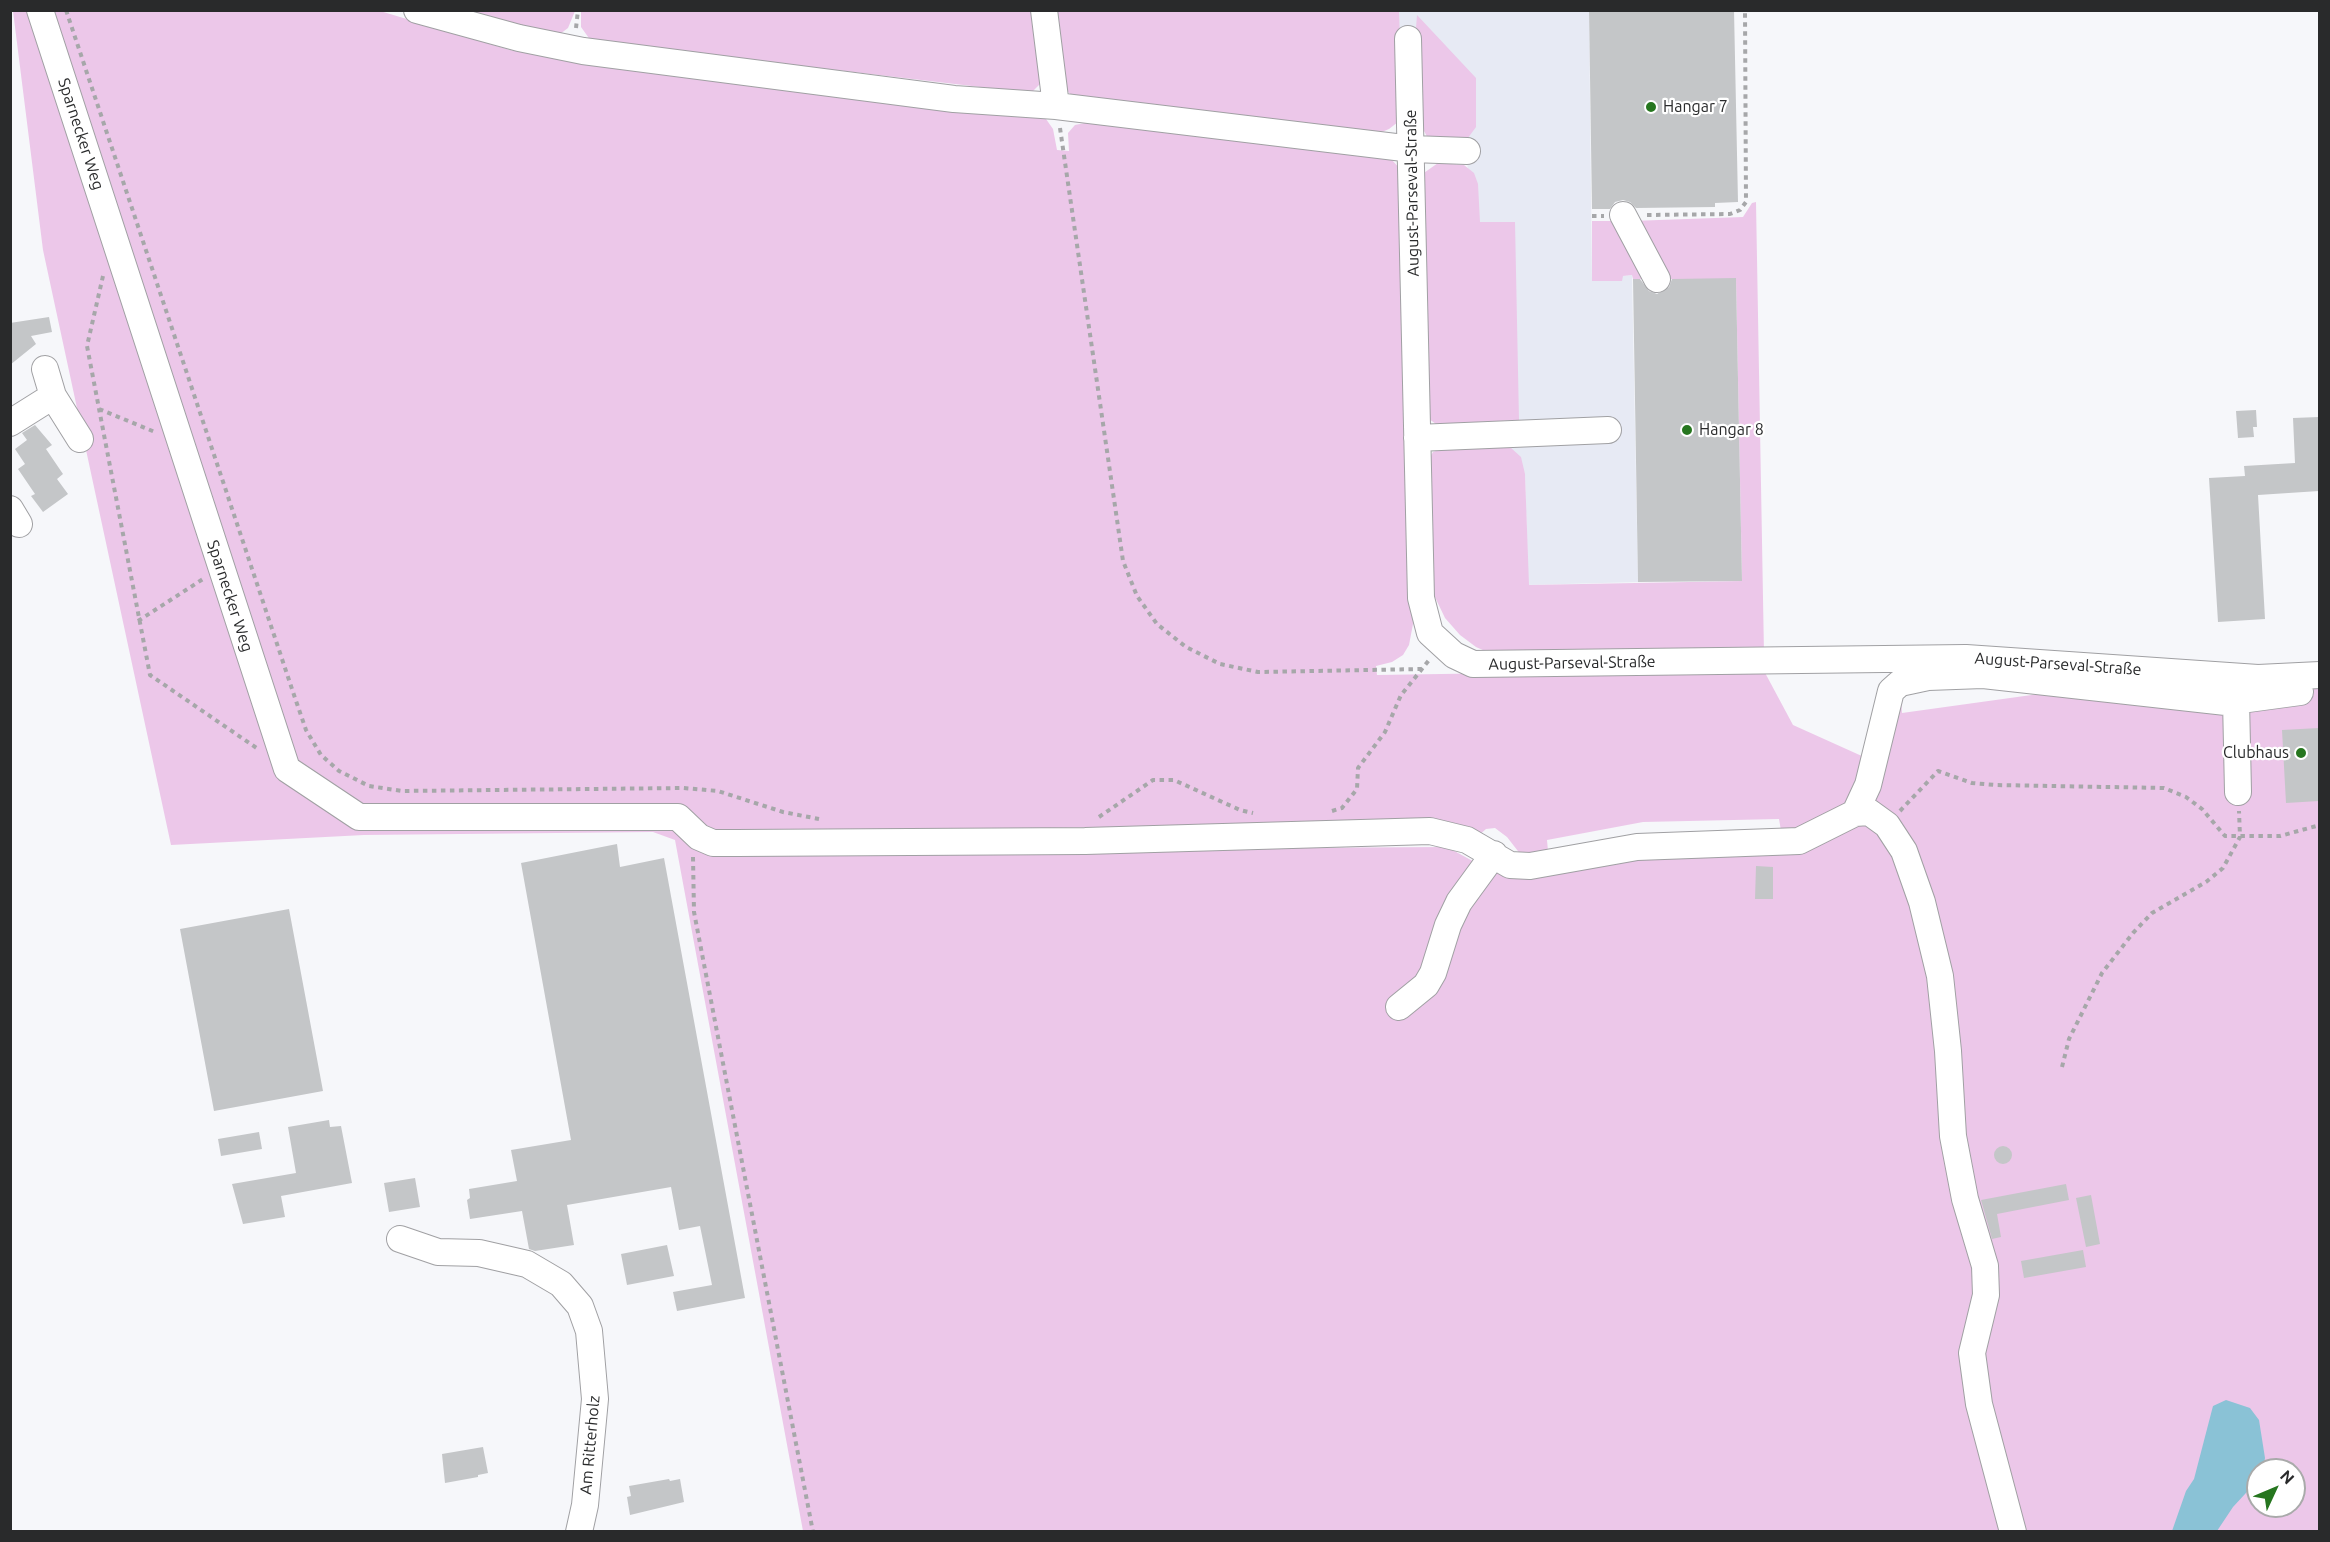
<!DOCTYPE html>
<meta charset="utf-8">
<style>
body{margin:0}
#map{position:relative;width:2330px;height:1542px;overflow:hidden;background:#f6f7fa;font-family:Ubuntu,sans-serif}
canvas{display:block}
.frame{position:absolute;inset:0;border:12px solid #292a2b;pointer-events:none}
.north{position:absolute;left:2246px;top:1458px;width:60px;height:60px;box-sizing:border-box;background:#fff;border:2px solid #a9aaaa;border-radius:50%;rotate:46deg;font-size:16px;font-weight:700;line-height:24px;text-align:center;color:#292a2b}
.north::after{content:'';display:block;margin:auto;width:21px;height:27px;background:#26761f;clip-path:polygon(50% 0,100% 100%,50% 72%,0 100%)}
</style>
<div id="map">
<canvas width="2330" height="1542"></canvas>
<div class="frame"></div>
<div class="north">N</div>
</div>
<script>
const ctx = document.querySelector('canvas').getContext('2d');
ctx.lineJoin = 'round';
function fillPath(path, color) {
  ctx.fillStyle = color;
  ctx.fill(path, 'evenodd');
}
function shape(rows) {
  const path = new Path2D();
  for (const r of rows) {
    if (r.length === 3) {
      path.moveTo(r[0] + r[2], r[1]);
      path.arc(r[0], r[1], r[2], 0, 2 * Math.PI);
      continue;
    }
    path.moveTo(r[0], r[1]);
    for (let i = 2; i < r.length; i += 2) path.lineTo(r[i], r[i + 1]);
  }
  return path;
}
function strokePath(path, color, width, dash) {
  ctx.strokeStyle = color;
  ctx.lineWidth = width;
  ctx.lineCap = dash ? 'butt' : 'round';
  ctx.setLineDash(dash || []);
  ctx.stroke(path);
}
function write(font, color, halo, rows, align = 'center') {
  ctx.font = font + ' Ubuntu,sans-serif';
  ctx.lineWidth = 4.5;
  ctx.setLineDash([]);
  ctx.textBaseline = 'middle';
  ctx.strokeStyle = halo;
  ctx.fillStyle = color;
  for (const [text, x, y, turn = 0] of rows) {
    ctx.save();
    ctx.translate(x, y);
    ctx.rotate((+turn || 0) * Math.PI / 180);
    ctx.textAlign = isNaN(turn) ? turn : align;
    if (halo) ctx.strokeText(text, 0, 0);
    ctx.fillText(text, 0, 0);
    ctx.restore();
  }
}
fillPath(shape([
 [1382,11,1589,11,1592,281,1622,281,1622,276,1632,275,1638,582,1528,585,1525,474,1472,447,1472,422,1519,420,1469,228,1466,103]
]), '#e7eaf4');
fillPath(shape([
 [581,10,1039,11,1048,76,1031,93,591,41,581,27],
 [13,11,380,11,510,50,586,63,1035,116,1046,119,1053,129,1057,150,1069,151,1068,133,1075,125,1090,122,1379,155,1392,160,1402,171,1403,190,1413,624,1409,645,1403,655,1392,662,1376,666,1377,675,1763,669,1793,725,1864,757,1900,683,1902,713,2154,678,2221,689,2319,684,2319,1531,803,1531,675,840,653,832,364,835,171,845,43,250],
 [1779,819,1784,848,1657,857,1515,877,1491,871,1447,847,736,851,736,832,1281,825,1478,836,1486,829,1495,828,1507,837,1521,855,1548,851,1547,840,1643,822],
 [2258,1470,2294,1470,2294,1506,2258,1506],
 [452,11,575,11,568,28,560,34,549,35],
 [1053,11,1399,11,1402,107,1398,122,1389,129,1377,134,1079,100,1069,93,1062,82],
 [1417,15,1476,78,1476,127,1465,142,1430,142,1418,120,1415,41],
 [1438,163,1464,165,1474,173,1478,184,1480,222,1515,222,1519,420,1436,424,1429,419,1421,175],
 [1756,202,1764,654,1494,655,1476,647,1460,635,1445,618,1434,595,1428,572,1428,461,1433,452,1444,448,1496,446,1511,448,1521,457,1525,474,1529,585,1742,581,1736,279,1663,279,1631,221,1743,217,1752,203],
 [1592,221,1621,221,1652,279,1633,279,1632,275,1623,276,1622,281,1592,281]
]), '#ecc7e9');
fillPath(shape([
 [2226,1400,2250,1408,2259,1420,2265,1458,2263,1469,2258,1470,2257,1481,2233,1507,2217,1531,2172,1531,2186,1491,2194,1479,2213,1406]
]), '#8ac2d6');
fillPath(shape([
 [1589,10,1734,10,1738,202,1715,203,1715,207,1636,208,1630,202,1623,200,1615,202,1610,209,1592,209],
 [1736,278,1742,581,1638,582,1633,279,1640,279,1649,291,1657,294,1669,287,1672,279],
 [49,317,52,332,31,336,36,344,10,365,10,323],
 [2256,410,2257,427,2253,427,2254,437,2238,438,2236,411],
 [2319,417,2319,491,2258,495,2265,619,2218,622,2209,478,2245,476,2244,466,2295,463,2293,418],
 [35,425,52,445,46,449,63,474,57,479,68,494,43,512,31,496,35,494,18,469,25,464,15,449,27,440,22,433],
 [2319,728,2319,801,2286,803,2282,730],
 [617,844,620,867,664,858,745,1298,677,1311,673,1292,712,1285,700,1226,679,1230,671,1187,567,1205,574,1245,535,1251,529,1249,522,1211,470,1219,467,1200,470,1198,469,1189,517,1181,511,1150,571,1140,521,863],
 [1756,866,1773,867,1773,899,1755,899],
 [289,909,323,1091,214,1111,180,929],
 [329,1120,330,1127,341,1126,352,1183,281,1196,285,1217,243,1224,232,1184,296,1173,288,1127],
 [259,1132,262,1149,221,1156,218,1139],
 [2003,1155,9],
 [415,1178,420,1207,389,1212,384,1183],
 [2066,1184,2069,1200,1997,1214,2001,1237,1992,1239,1981,1200],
 [2091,1195,2100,1244,2086,1247,2076,1198],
 [667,1245,674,1276,627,1285,621,1254],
 [2083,1250,2086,1267,2024,1278,2021,1261],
 [483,1447,488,1473,478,1475,478,1477,445,1483,442,1454],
 [669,1479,670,1481,680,1479,684,1502,630,1515,627,1497,631,1496,629,1486]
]), '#c4c6c8');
const minor = shape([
 [40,10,287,769,359,817,678,817,699,837,713,843,736,843,1085,841,1430,831,1467,840,1510,865,1530,866,1637,847,1799,841,1855,813,1869,812,1887,825,1904,851,1922,902,1940,976,1948,1051,1953,1136,1965,1199,1985,1266,1986,1295,1972,1353,1979,1404,2013,1532],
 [417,10,519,38,583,51,954,99,1056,106,1412,149,1467,151],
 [1044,10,1056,106],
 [1408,39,1421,598,1430,633,1454,655,1473,664,1966,658,2258,678,2320,675],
 [1623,215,1657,279],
 [45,369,53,396],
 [10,423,53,396,80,439],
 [1417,438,1608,430],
 [10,509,19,524],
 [2236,700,2238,792],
 [1855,813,1868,785,1891,691,1900,683,1928,677,1983,675,2226,702,2300,692],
 [1399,1007,1426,985,1433,973,1448,925,1459,902,1494,854],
 [400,1239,438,1252,479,1253,527,1264,561,1284,580,1306,589,1331,595,1399,585,1505,579,1532]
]);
strokePath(minor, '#a0a0a3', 28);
strokePath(shape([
 [66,10,295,698,306,730,321,755,339,771,369,786,402,791,683,788,718,791,783,812,819,819],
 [576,28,578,10],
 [1060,128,1123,561,1137,596,1157,624,1186,647,1220,664,1258,672,1421,669],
 [1647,215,1730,214,1740,210,1746,202,1745,10],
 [1592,216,1604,216],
 [103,276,87,346,150,675,258,749],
 [99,409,155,432],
 [138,621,203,579],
 [1332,811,1342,808,1357,789,1358,768,1385,732,1401,695,1430,659],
 [1900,811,1938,771,1972,783,1995,785,2164,788,2186,797,2202,809,2225,836,2280,836,2320,825],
 [1099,817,1153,780,1174,780,1240,810,1253,813],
 [693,857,694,912,813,1532],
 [2062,1067,2069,1039,2102,973,2133,933,2152,913,2206,882,2223,868,2240,837,2239,811]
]), '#a6a7a9', 4, [4.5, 4.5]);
strokePath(minor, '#fff', 26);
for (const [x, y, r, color] of [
 [1651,107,6,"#26761f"],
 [1687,430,6,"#26761f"],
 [2301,753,6,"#26761f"]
]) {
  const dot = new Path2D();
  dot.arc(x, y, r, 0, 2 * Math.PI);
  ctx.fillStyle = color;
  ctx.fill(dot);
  strokePath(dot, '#fff', 2);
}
write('16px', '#292a2b', '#fff', [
 ["Hangar 7",1663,107],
 ["Hangar 8",1699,430],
 ["Clubhaus",2289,753,"right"]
], 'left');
write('16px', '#292a2b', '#fff', [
 ["Sparnecker Weg",81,134,72],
 ["August-Parseval-Straße",1412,193,-91],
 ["Sparnecker Weg",230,596,72],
 ["August-Parseval-Straße",1572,663,-1],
 ["August-Parseval-Straße",2058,664,4],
 ["Am Ritterholz",590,1445,-85]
]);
</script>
